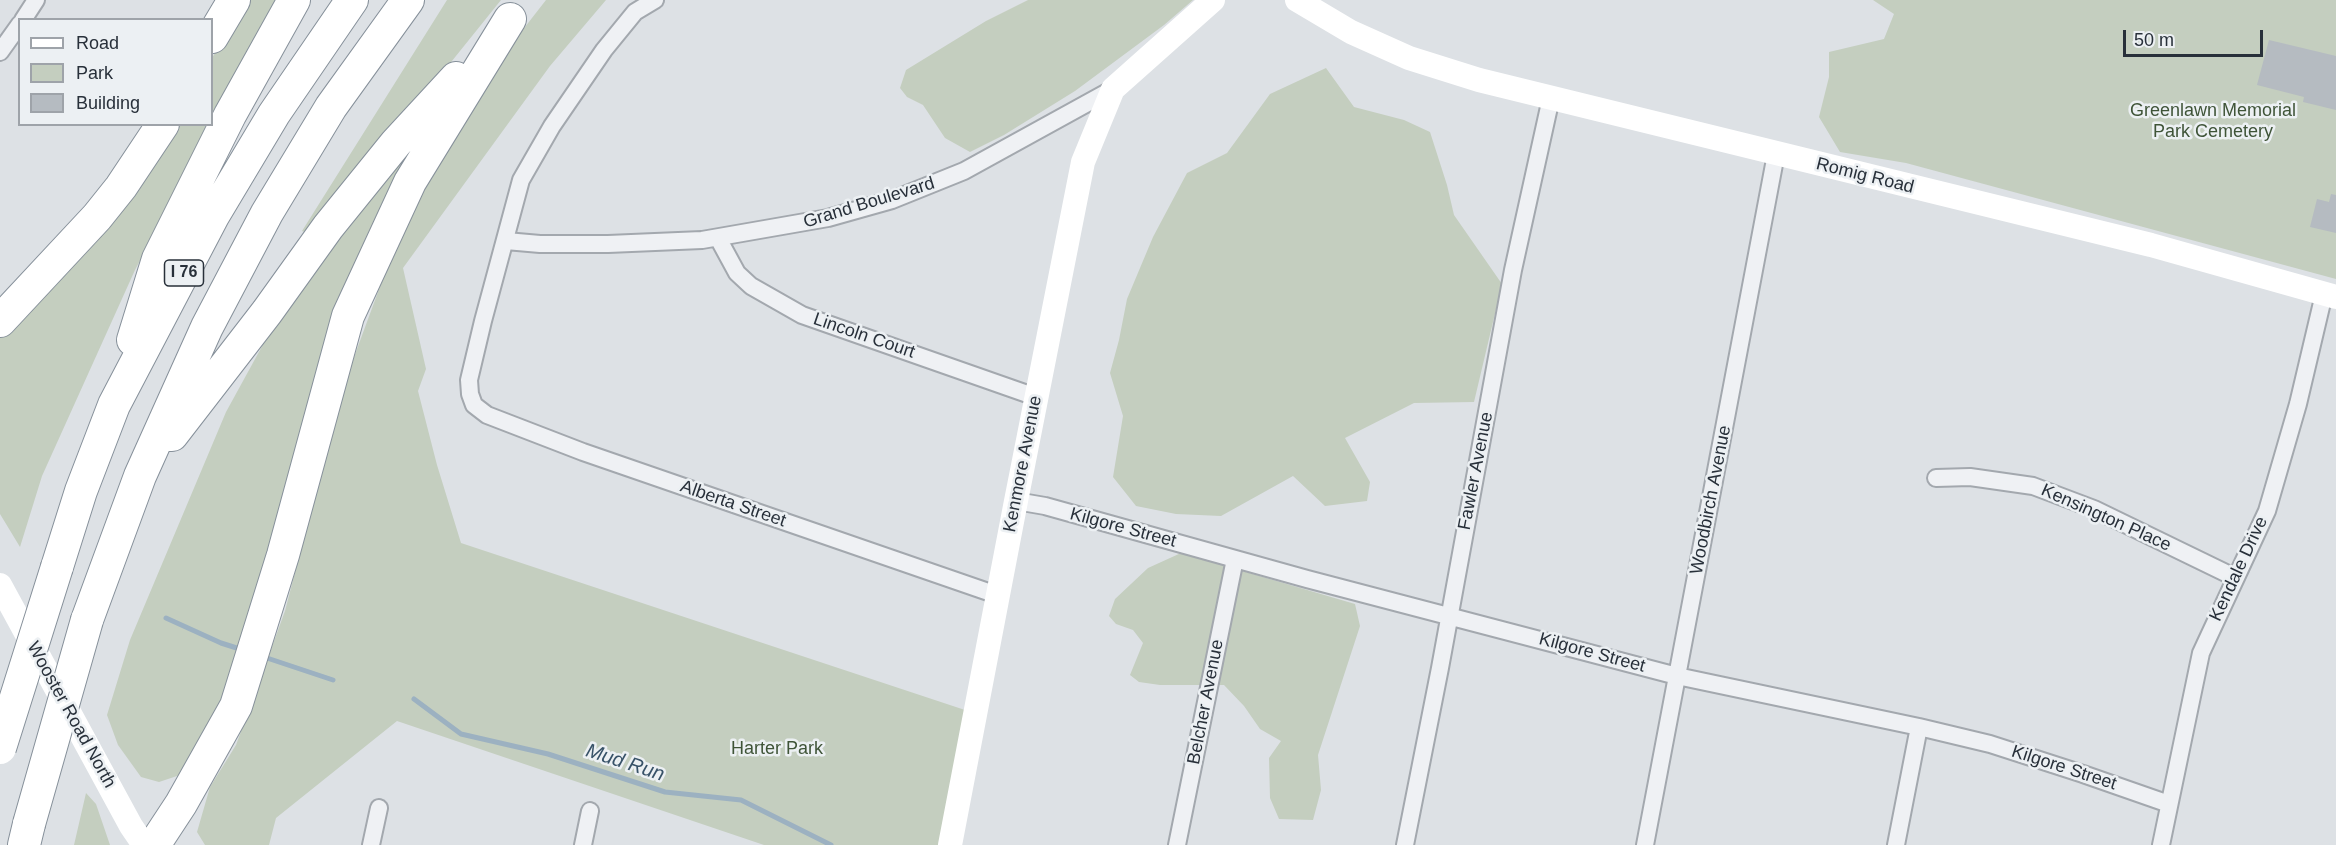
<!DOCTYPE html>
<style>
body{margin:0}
#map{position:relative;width:2336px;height:845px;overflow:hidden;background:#dde1e5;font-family:Arial,sans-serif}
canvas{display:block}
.legend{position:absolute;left:18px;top:18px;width:195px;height:108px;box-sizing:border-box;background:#ecf0f3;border:2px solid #9ea3a9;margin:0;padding:8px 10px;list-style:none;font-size:18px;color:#28303a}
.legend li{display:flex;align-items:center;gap:12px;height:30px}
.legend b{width:30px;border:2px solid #9ea3a9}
.scale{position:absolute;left:2123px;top:30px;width:140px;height:27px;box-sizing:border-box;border:3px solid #28303a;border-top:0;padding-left:8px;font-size:18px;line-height:21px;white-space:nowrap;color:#28303a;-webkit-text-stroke:4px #ecf0f3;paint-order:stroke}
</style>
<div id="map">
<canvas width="2336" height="845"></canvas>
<ul class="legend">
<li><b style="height:8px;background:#fff"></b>Road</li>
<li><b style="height:16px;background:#c4cebf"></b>Park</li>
<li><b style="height:16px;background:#b5bbc1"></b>Building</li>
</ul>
<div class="scale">50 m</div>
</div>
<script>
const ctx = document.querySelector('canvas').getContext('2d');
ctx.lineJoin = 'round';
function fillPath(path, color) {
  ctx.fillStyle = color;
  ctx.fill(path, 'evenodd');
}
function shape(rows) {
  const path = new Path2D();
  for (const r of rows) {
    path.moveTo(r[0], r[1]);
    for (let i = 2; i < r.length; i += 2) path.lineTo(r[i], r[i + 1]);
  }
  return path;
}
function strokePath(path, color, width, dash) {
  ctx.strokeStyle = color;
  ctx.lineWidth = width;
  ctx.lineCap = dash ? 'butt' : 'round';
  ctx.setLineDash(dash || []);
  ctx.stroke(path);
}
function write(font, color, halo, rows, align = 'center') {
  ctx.font = font + ' Arial,sans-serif';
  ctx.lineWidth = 5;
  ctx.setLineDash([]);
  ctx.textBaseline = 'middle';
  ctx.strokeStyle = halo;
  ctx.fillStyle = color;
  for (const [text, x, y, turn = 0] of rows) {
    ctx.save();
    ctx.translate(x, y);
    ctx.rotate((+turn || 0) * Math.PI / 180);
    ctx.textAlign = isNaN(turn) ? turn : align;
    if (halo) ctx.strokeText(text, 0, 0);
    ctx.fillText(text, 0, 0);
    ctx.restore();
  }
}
fillPath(shape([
 [247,0,278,0,212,123,212,58],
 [447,0,501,0,312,235,302,231],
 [546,0,606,0,550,66,403,268,426,369,418,391,437,465,461,543,971,712,943,845,764,845,397,721,276,818,269,845,205,845,197,832,210,787,236,745,285,611,343,387,392,254,417,198,486,77],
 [1028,0,1193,0,1164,25,1075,91,1004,135,970,152,945,138,923,105,907,97,900,88,906,70,986,21],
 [1873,0,2336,0,2336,279,1906,163,1840,152,1819,117,1829,77,1829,52,1884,39,1894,14],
 [1326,68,1354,107,1404,120,1430,132,1447,185,1454,215,1502,284,1474,402,1414,403,1345,438,1370,482,1367,501,1325,506,1293,476,1221,516,1176,514,1136,506,1113,477,1123,416,1110,373,1119,340,1127,299,1153,237,1187,173,1227,153,1270,94],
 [172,125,211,125,135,270,42,476,20,547,0,514,0,336],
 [409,144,417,149,233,689,180,775,159,782,141,777,118,745,107,715,130,640,226,412,277,319],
 [1181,553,1355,604,1360,626,1318,755,1321,790,1313,820,1279,819,1270,798,1269,758,1281,741,1260,729,1244,706,1224,685,1160,685,1139,682,1130,675,1143,643,1133,630,1116,624,1109,616,1115,599,1148,568],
 [86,793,96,804,110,845,74,845]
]), '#c4cebf');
strokePath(shape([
 [166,618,221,643,243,650],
 [261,656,333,680],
 [414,699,461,734,548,754,665,792,741,800,831,845]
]), '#9cb1c1', 5);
fillPath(shape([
 [2269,40,2336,56,2336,110,2303,102,2304,97,2257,85],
 [2331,194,2336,195,2336,233,2310,227,2317,199,2329,202]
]), '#b5bbc1');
const street = shape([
 [655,0,635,12,604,50,552,126,521,180,483,321,469,380,470,394,474,405,487,415,583,452,997,595],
 [23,20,36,0],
 [0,52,20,24],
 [718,238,737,273,751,286,802,315,1036,397],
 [506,241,540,244,608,244,702,240,828,218,892,200,964,171,1113,89],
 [1936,478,1970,477,2033,486,2094,509,2234,577],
 [1016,501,1045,506,1307,579,1677,676,1919,727,1990,744,2083,774,2169,804],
 [371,845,379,808],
 [583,845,590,811],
 [1177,845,1235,559],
 [1405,845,1440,668,1513,270,1551,98],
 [1645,845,1776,154],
 [1896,845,1919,727],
 [2161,845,2201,653,2267,511,2298,404,2324,294]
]);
const highway = shape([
 [212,37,234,0],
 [0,321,97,217,121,187,163,124],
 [133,340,158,259,230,115,294,0],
 [172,435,267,312,328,227,396,143,456,78],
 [57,567,81,491,114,405,213,216,274,114,352,0],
 [87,620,140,476,207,327,267,213,331,107,408,0],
 [24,845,29,824],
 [154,845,181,804,236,706,283,555,348,316,410,182,510,19]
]);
strokePath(street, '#a3a8ae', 20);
strokePath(highway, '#86909a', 34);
strokePath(street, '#eff1f4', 16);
strokePath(shape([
 [1297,0,1351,32,1409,58,1479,80,2151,245,2336,297],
 [0,585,131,826,144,845],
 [950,845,1016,501,1083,162,1113,89,1213,0]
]), '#fff', 24);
strokePath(highway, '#fff', 32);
const highwayBridge = shape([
 [0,748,57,567],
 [29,824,87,620]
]);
strokePath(highwayBridge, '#86909a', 34, []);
strokePath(highwayBridge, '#fff', 32);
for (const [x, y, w] of [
 [184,273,39]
]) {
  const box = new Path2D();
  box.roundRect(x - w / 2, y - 13, w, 26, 4.5);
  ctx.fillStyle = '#ecf0f3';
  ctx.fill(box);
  strokePath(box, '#28303a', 1.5);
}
write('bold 16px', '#28303a', null, [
 ["I 76",184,273]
]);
write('18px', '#3f5438', '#ecf0f3', [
 ["Greenlawn Memorial",2213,111],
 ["Park Cemetery",2213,132],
 ["Harter Park",777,749]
]);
write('18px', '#28303a', '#ecf0f3', [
 ["Romig Road",1865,176,14],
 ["Grand Boulevard",869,203,-17],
 ["Lincoln Court",864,336,19],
 ["Kenmore Avenue",1023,464,-79],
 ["Fawler Avenue",1476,471,-79],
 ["Woodbirch Avenue",1711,500,-79],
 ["Alberta Street",733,504,19],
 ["Kensington Place",2106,518,24],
 ["Kilgore Street",1123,528,15],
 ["Kendale Drive",2239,569,-65],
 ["Kilgore Street",1592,653,15],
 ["Belcher Avenue",1206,702,-79],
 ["Wooster Road North",71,715,61],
 ["Kilgore Street",2064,768,18]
]);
write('italic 20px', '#385268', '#ecf0f3', [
 ["Mud Run",625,763,18]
]);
</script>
